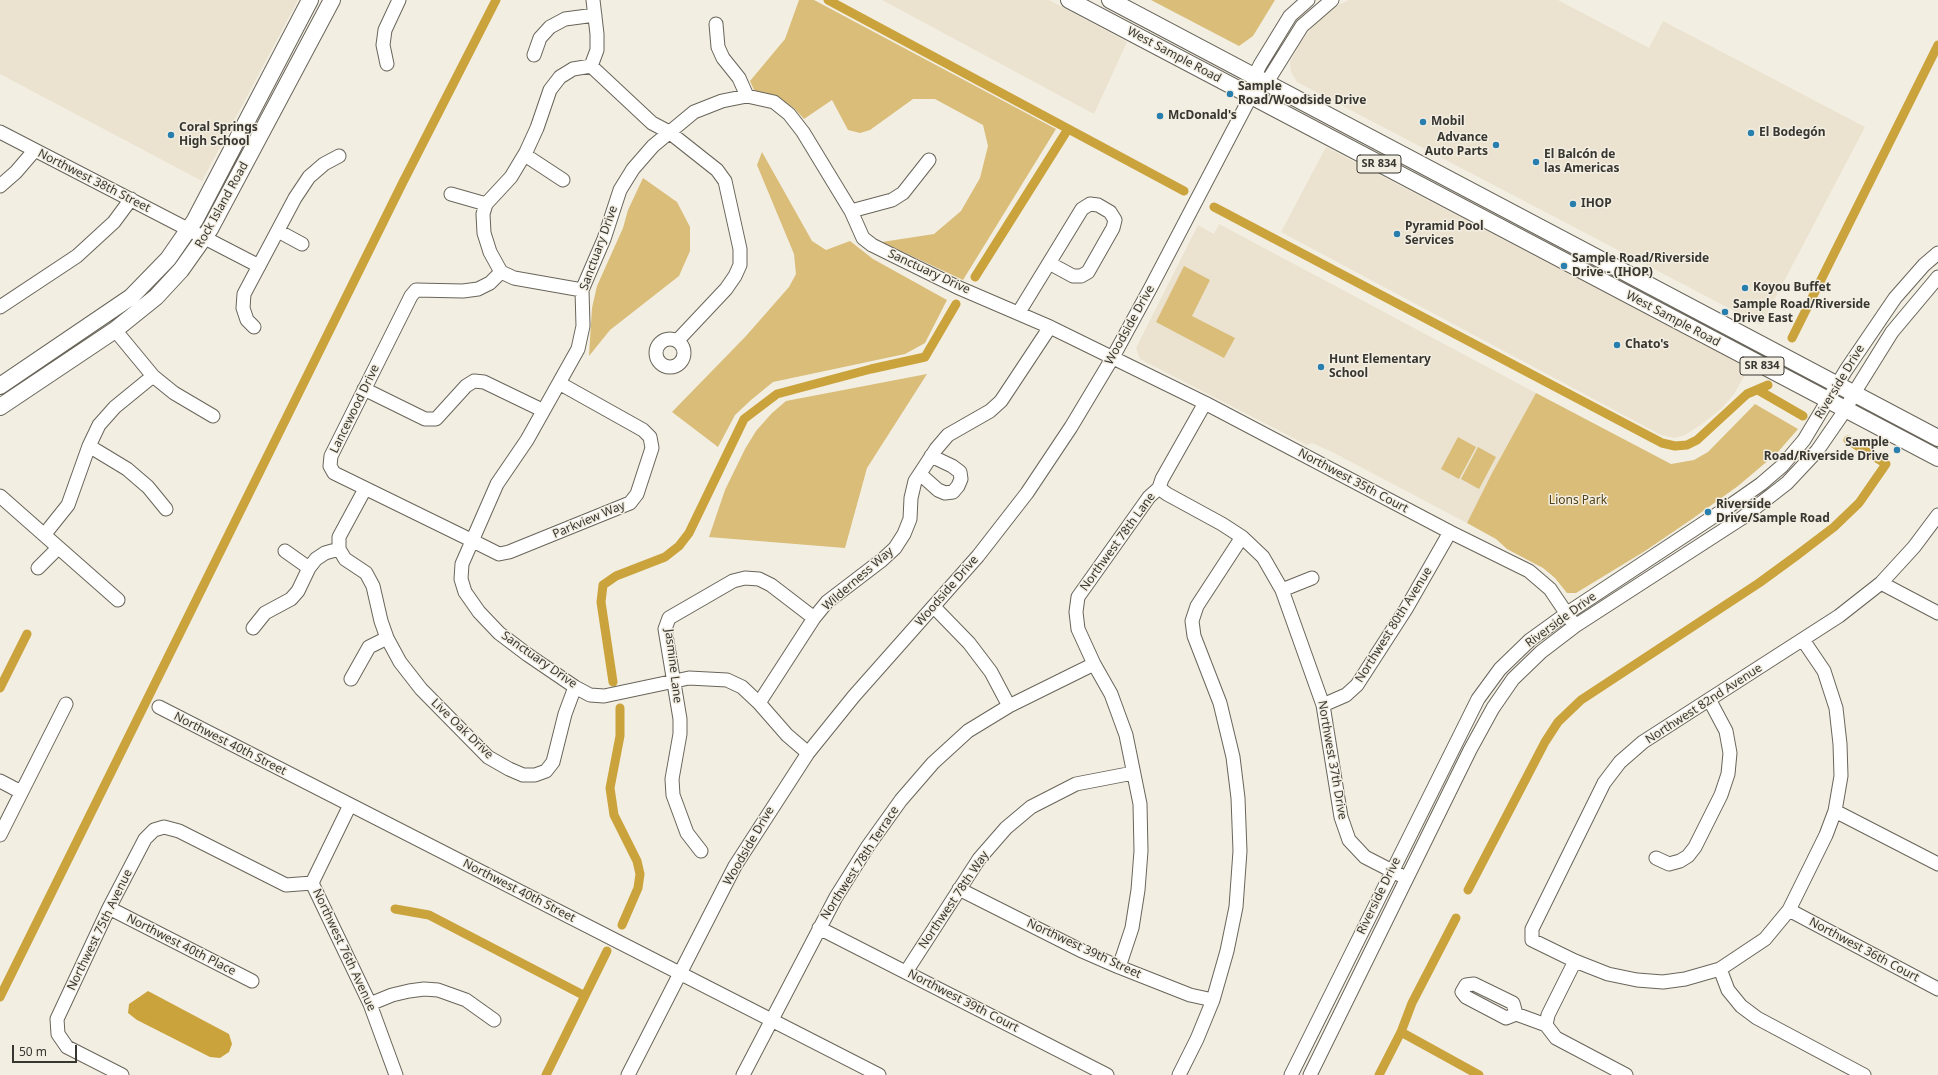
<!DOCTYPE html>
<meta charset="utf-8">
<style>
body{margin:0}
#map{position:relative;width:1938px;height:1075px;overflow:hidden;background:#f3eee2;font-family:"Noto Sans",sans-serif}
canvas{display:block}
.scale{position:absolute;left:12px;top:1045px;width:65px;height:18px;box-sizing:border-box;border:2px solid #383631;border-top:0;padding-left:5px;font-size:12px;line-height:14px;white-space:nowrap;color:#383631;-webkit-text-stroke:3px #f3eee2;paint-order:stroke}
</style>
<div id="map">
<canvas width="1938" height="1075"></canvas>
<div class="scale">50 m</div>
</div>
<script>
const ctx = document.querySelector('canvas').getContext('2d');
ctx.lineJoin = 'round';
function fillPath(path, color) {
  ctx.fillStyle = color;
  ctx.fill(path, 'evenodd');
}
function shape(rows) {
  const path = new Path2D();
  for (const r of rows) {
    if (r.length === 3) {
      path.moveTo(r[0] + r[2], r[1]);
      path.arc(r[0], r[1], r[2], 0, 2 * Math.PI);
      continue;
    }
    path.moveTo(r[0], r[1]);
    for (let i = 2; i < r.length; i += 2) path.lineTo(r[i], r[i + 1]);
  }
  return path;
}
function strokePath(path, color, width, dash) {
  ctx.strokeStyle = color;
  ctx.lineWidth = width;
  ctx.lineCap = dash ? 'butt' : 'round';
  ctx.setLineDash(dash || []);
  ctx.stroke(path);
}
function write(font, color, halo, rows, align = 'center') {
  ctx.font = font + ' "Noto Sans",sans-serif';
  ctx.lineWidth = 3;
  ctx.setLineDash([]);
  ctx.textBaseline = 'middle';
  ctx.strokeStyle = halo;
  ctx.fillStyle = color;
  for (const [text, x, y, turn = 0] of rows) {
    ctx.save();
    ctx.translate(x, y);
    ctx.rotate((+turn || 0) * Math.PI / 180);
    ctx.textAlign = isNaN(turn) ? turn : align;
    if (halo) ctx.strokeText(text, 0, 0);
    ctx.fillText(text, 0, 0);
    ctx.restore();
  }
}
fillPath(shape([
 [0,0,298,0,202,181,0,74],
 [882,0,1049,0,1127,42,1094,114],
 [1349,0,1558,0,1649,48,1663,21,1865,127,1761,325,1297,82,1291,72,1290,62,1299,45,1315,23,1336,6],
 [1326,147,1732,359,1748,370,1734,394,1721,409,1702,424,1685,435,1675,438,1661,435,1281,232],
 [1219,224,1536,393,1492,473,1467,523,1332,452,1312,443,1307,445,1140,359,1136,348,1198,225,1214,234]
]), '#ebe3d0');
fillPath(shape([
 [799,0,814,0,1056,129,963,280,882,242,934,234,961,211,980,178,988,146,983,125,935,99,913,99,870,130,860,133,848,130,832,100,804,119,794,108,782,100,754,90,750,81,785,39],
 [1151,0,1275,0,1253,36,1239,46],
 [762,152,812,241,826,250,850,241,873,259,947,300,925,343,905,354,773,382,751,400,735,415,718,447,672,412,746,336,789,287,796,274,794,254,757,165],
 [643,178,677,202,690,227,690,251,679,276,610,330,589,356,592,308,597,286,623,228,628,210],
 [1184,266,1210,280,1192,316,1235,338,1224,358,1156,322],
 [927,374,867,468,845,548,709,537,725,490,745,449,756,431,772,413,786,401],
 [1536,393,1671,464,1694,460,1708,452,1755,404,1798,429,1777,453,1738,486,1692,519,1645,551,1576,593,1567,593,1555,578,1543,568,1507,549,1496,539,1467,523,1492,473],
 [1458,437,1476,447,1459,479,1441,469],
 [1478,447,1496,457,1479,489,1461,479]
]), '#d9bd78');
fillPath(shape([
 [148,991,229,1034,232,1044,229,1052,220,1058,210,1057,137,1020,128,1013,129,1004]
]), '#caa33c');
strokePath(shape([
 [828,0,1184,191],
 [1214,207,1662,443,1675,446,1687,445,1697,440,1747,394,1768,385],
 [975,277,1068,129],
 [1792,338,1938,45],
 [1758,390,1803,416],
 [613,682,601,602,603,585,616,576,665,557,679,546,689,533,744,419,777,394,871,369,925,357,956,304],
 [0,688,27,634],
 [620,708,620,736,610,788,614,815,637,861,640,874,638,888,622,925],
 [1468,890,1545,742,1558,722,1581,700,1759,583,1796,556,1834,527,1859,503,1886,464,1848,440],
 [395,909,429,915,585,996],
 [0,997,402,184,496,0],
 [1401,1032,1479,1075],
 [546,1075,607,951],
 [1379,1075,1401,1032,1412,1003,1456,918]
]), '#caa33c', 9);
const minor = shape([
 [716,24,718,47,723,58,739,78,747,96],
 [534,55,540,38,550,27,565,19,595,15],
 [387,64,383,45,385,30,399,0],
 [591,66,597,50,597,34,593,0],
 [1260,88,1267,82,1302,26,1332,0],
 [0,132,259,266],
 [525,155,563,180],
 [0,186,16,172,34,151],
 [451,194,486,204],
 [851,211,892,200,903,193,929,160],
 [278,231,302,244],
 [501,272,490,283,478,289,463,291,416,290,411,296,331,456,330,466,334,473,473,541,499,554,509,552,630,503,637,494,652,448,650,437,643,430,559,383],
 [582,290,514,278,501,272,490,252,484,233,483,214,486,204,511,177,526,152,537,128,550,90,560,77,573,69,591,66,652,123,669,132,717,170,725,181,740,249,740,265,735,276,726,289,678,340],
 [0,307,77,256,114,222,131,199],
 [1019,312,1049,263,1082,209,1090,204,1098,205,1110,212,1115,220,1113,228,1088,272,1081,276,1073,276,1049,263],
 [254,327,247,320,243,308,244,294,295,198,309,177,324,164,339,156],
 [115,330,153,376,174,393,213,416],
 [670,353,14],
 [364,389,425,419,436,419,466,386,474,381,484,382,542,410],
 [89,446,127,469,148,487,166,509],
 [920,474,938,490,945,493,953,492,958,486,961,479,960,472,952,466,931,456],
 [1159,488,1167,494,1222,524,1242,537,1263,557,1282,590,1323,705,1341,817,1349,840,1365,857,1400,875],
 [0,496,118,600],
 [44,535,68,505,89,446,99,425,115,407,153,376],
 [339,549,345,559,366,573,373,586,381,621,387,638,400,662,421,689,488,757,509,769,523,775,535,775,546,771,553,762,565,714,575,687],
 [285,551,309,568],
 [38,568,58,548],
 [1881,583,1938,613],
 [1282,590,1312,578],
 [934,607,969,643,991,672,1009,706],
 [253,628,265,613,291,599,298,591,309,568,316,559,325,553,339,549,339,537,365,489],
 [351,679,369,647,387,638],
 [759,703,814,618,827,602,882,560,895,548,904,534,910,519,911,498,915,481,936,449,948,435,990,411,1001,401,1050,327],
 [1323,705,1346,695,1357,685,1406,609,1450,532],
 [159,707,879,1075],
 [808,753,787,735,759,703,742,687,727,680,689,678,604,696,590,695,575,687,528,655,499,633,479,612,465,592,461,579,462,564,497,484,527,440,578,349,583,326,582,290,604,239,620,190,633,169,653,146,694,112,722,101,747,96,774,102,789,114,803,132,851,211,863,238,872,245,957,287,1050,327,1205,403,1450,532,1529,571,1550,589,1575,626],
 [0,781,21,792],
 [1835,811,1938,864],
 [0,835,66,704],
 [701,851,687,833,673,795,672,779,680,734,680,719,665,629,669,618,733,581,745,578,759,579,771,585,814,618],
 [1656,858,1669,864,1680,861,1688,856,1695,847,1721,795,1728,774,1730,753,1726,731,1710,701],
 [312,883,370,1004,396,1075],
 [312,883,350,805],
 [959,889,1080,950,1119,967,1190,995,1213,1000],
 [109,908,252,981],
 [1789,910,1938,989],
 [819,928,1107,1075],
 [1575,961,1548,1015,1546,1025,1556,1038,1626,1075],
 [1119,967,1132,928,1138,890,1141,851,1140,804,1126,735,1111,694,1094,664,1078,629,1076,612,1078,597,1149,497,1159,488,1162,479,1205,403],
 [1720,969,1765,939,1789,910,1826,835,1835,811,1841,776,1840,744,1836,708,1824,671,1803,640],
 [906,972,979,859,1006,828,1031,807,1076,784,1133,773],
 [370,1004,392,995,409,991,424,989,438,990,466,1000,494,1020],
 [1516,1014,1513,1003,1474,984,1466,985,1462,992,1466,997,1506,1018,1516,1014,1546,1025],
 [122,1075,67,1047,58,1034,57,1019,109,908,145,839,154,830,164,827,179,831,286,885,312,883],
 [628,1075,735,866,808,753,854,696,978,556,1027,493,1071,427,1113,357,1151,287,1251,96,1255,75,1260,65,1290,16,1308,0],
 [743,1075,836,897,868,846,901,800,933,763,968,731,1009,706,1094,664],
 [1179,1075,1197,1039,1213,1000,1227,951,1236,907,1240,851,1238,798,1233,757,1220,703,1194,636,1192,621,1197,606,1242,537],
 [1291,1075,1478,699,1500,669,1530,640,1566,614,1731,505,1761,484,1782,466,1804,440,1846,370,1895,298,1924,265,1938,253],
 [1310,1075,1470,750,1493,708,1513,679,1541,652,1575,626,1742,518,1787,483,1817,451,1846,409,1854,393,1892,332,1938,277],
 [1864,1075,1757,1018,1741,1006,1728,990,1720,969,1685,979,1663,982,1637,980,1608,974,1575,961,1532,940,1532,929,1604,783,1620,762,1643,742,1839,616,1881,583,1914,547,1938,515]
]);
const major = shape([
 [1069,0,1938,458],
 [1110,0,1938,438],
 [0,386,131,297,168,259,195,220,310,0],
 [0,407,115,330,156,297,181,270,210,229,332,0]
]);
strokePath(minor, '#69655a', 15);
strokePath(major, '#69655a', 18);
strokePath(minor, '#fff', 13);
strokePath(major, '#fff', 16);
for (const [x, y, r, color] of [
 [1230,94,4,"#287ead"],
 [1160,116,4,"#287ead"],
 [1423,122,4,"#287ead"],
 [1751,133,4,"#287ead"],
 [171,135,4,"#287ead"],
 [1496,145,4,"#287ead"],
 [1536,162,4,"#287ead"],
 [1573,204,4,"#287ead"],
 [1397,234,4,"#287ead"],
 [1564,266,4,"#287ead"],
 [1745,288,4,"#287ead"],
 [1725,312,4,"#287ead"],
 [1617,345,4,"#287ead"],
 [1321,367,4,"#287ead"],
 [1897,450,4,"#287ead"],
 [1708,512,4,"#287ead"]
]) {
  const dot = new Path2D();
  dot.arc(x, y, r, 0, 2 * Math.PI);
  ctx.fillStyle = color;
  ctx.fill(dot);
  strokePath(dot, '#f3eee2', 1.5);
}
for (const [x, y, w] of [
 [1379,164,44],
 [1762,366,44]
]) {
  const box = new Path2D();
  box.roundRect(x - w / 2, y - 9, w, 18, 3);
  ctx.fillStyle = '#f3eee2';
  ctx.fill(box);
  strokePath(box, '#383631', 1);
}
write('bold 11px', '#383631', null, [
 ["SR 834",1379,164],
 ["SR 834",1762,366]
]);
write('12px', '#383631', '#f3eee2', [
 ["West Sample Road",1174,55,28],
 ["Northwest 38th Street",94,181,27],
 ["Rock Island Road",222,205,-61],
 ["Sanctuary Drive",599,248,-70],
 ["Sanctuary Drive",929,272,25],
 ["West Sample Road",1673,319,28],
 ["Woodside Drive",1130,325,-61],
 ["Riverside Drive",1840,382,-59],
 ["Lancewood Drive",355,409,-64],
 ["Northwest 35th Court",1353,481,28],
 ["Parkview Way",589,520,-23],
 ["Northwest 78th Lane",1118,542,-54],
 ["Wilderness Way",858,579,-41],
 ["Woodside Drive",947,591,-49],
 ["Riverside Drive",1561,620,-36],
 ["Northwest 80th Avenue",1394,625,-58],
 ["Sanctuary Drive",539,660,35],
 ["Jasmine Lane",673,666,83],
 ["Northwest 82nd Avenue",1704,704,-33],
 ["Live Oak Drive",462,729,44],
 ["Northwest 40th Street",230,744,27],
 ["Northwest 37th Drive",1332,760,80],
 ["Woodside Drive",749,846,-60],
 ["Northwest 78th Terrace",860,863,-57],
 ["Northwest 40th Street",519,891,27],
 ["Riverside Drive",1379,896,-64],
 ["Northwest 78th Way",954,900,-56],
 ["Northwest 75th Avenue",100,930,-64],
 ["Northwest 40th Place",181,945,27],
 ["Northwest 39th Street",1084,949,25],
 ["Northwest 76th Avenue",344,950,65],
 ["Northwest 36th Court",1864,950,28],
 ["Northwest 39th Court",963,1001,27]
]);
write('bold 12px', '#383631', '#f3eee2', [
 ["Sample",1238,87],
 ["Road/Woodside Drive",1238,101],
 ["McDonald's",1168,116],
 ["Mobil",1431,122],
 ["Coral Springs",179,128],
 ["High School",179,142],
 ["El Bodegón",1759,133],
 ["Advance",1488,138,"right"],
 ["Auto Parts",1488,152,"right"],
 ["El Balcón de",1544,155],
 ["las Americas",1544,169],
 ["IHOP",1581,204],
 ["Pyramid Pool",1405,227],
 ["Services",1405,241],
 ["Sample Road/Riverside",1572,259],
 ["Drive - (IHOP)",1572,273],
 ["Koyou Buffet",1753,288],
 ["Sample Road/Riverside",1733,305],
 ["Drive East",1733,319],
 ["Chato's",1625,345],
 ["Hunt Elementary",1329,360],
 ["School",1329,374],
 ["Sample",1889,443,"right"],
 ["Road/Riverside Drive",1889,457,"right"],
 ["Riverside",1716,505],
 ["Drive/Sample Road",1716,519]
], 'left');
write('12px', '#514117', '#f3eee2', [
 ["Lions Park",1578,501]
]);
</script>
